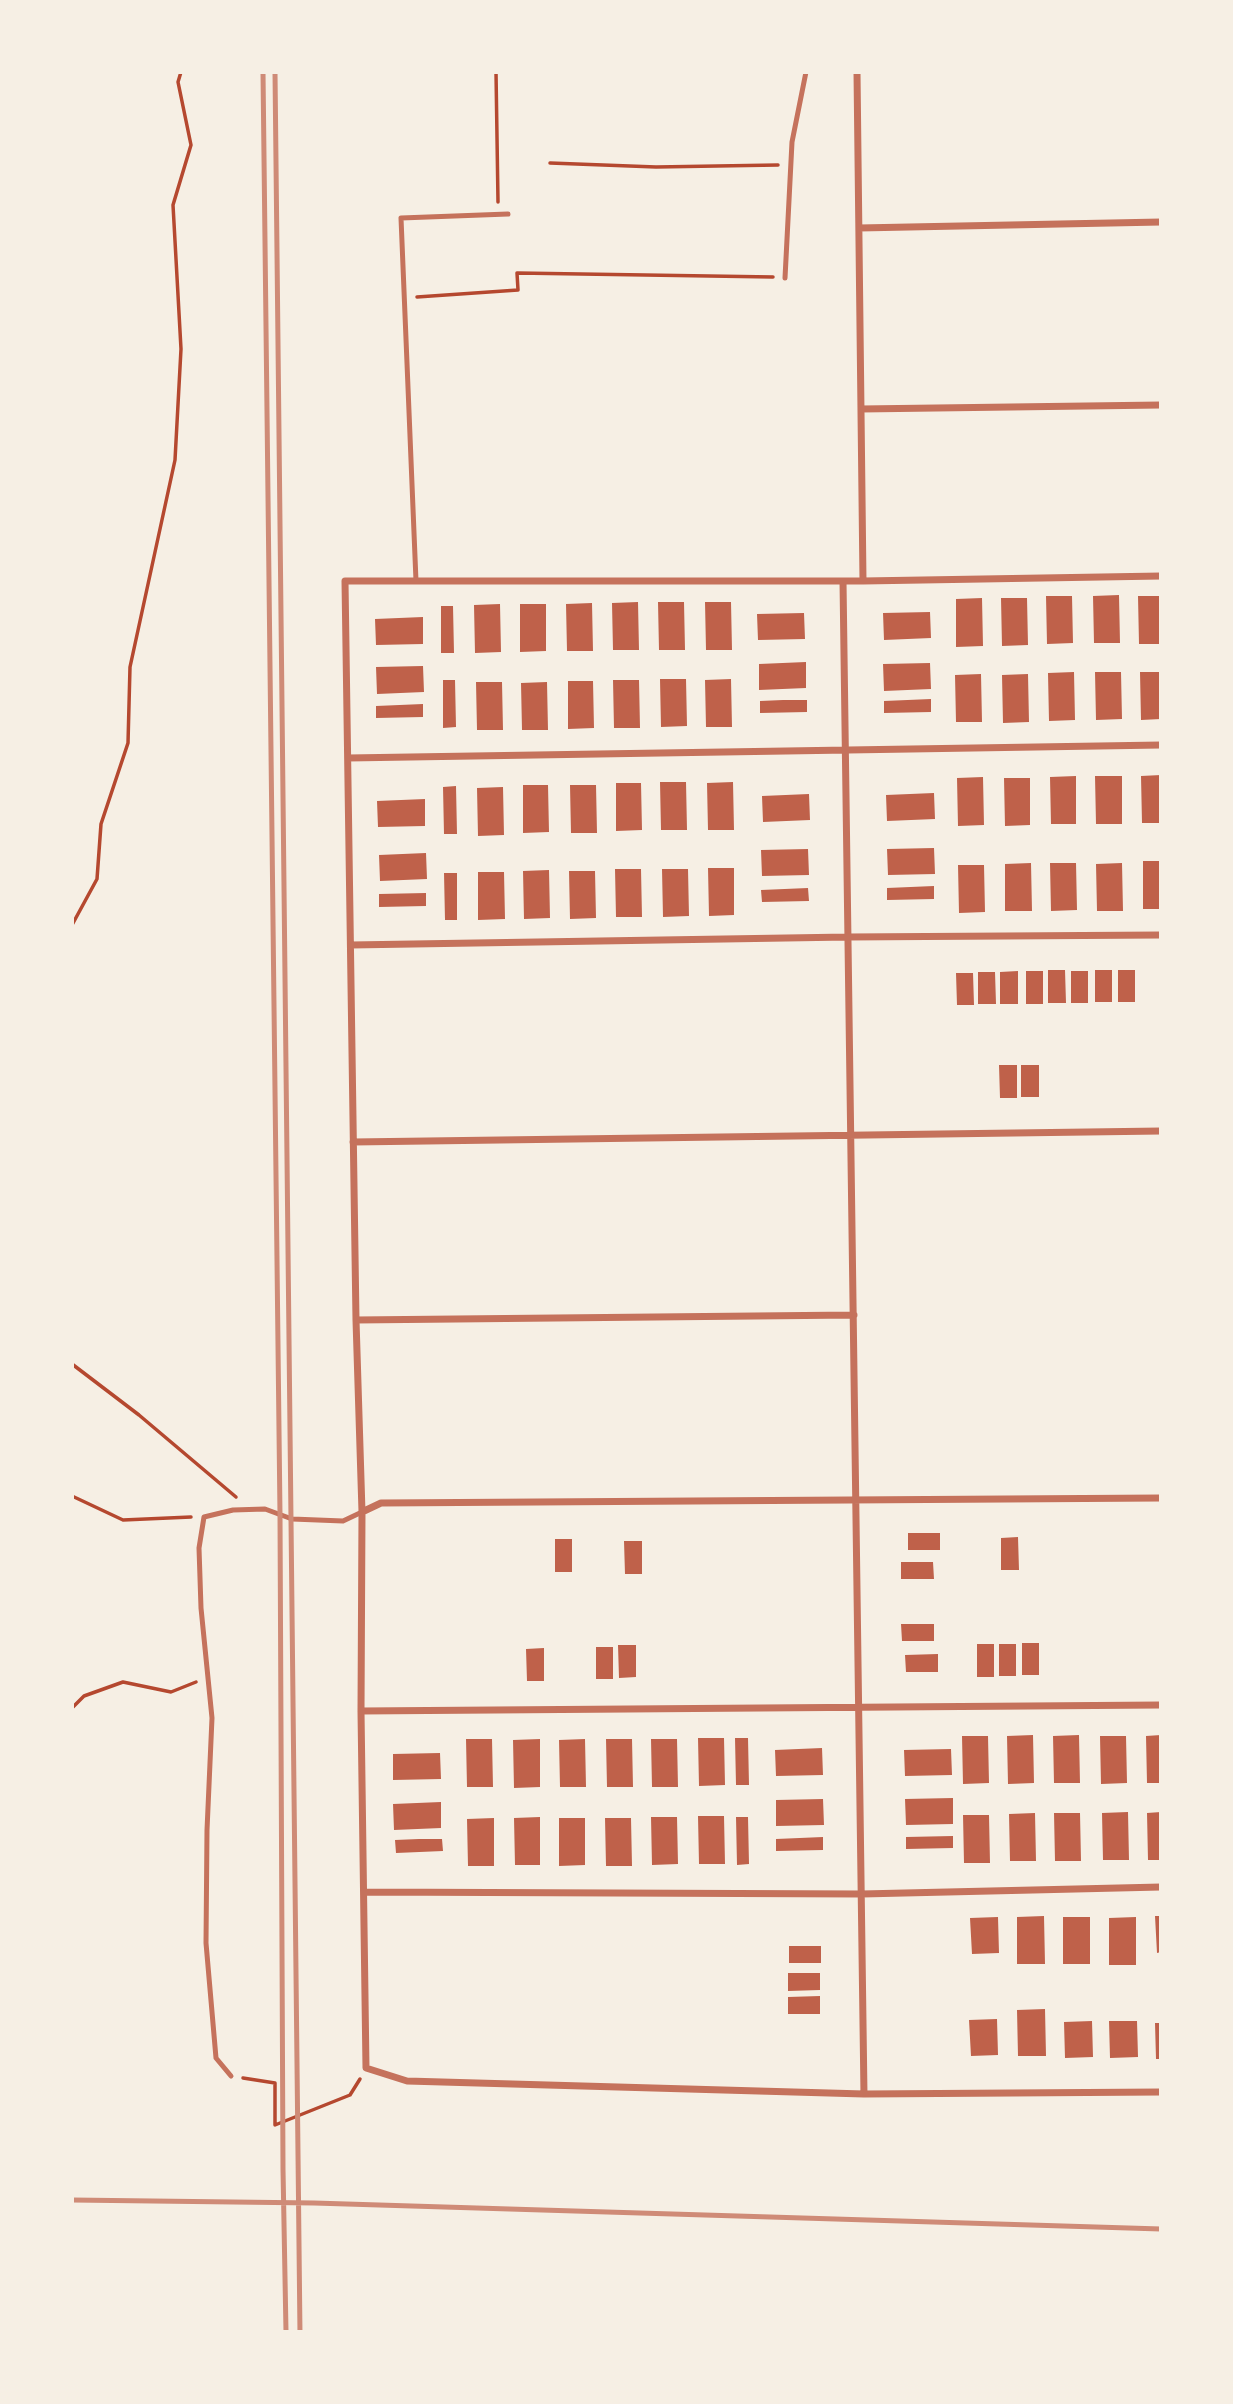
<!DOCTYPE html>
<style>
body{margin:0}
#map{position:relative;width:1233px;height:2404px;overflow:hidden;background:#f6efe4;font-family:Montserrat,sans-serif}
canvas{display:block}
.frame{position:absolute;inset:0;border:74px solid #f6efe4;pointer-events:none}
</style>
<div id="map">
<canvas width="1233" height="2404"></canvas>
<div class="frame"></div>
</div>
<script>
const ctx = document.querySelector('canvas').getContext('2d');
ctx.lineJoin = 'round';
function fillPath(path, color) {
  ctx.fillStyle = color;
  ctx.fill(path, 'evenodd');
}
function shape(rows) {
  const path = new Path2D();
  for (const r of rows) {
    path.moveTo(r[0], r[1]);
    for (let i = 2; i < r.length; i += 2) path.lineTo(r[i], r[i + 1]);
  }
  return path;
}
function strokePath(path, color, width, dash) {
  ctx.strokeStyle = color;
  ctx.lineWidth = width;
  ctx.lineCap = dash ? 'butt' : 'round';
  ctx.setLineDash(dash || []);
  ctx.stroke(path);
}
fillPath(shape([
 [1119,595,1120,643,1094,643,1093,596],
 [1046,596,1072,596,1073,643,1047,644],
 [1138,596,1161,596,1161,644,1139,644],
 [982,598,983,646,956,647,956,599],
 [1001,598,1027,598,1028,645,1002,646],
 [638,602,639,650,613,650,612,603],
 [658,602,684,602,685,650,659,650],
 [705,602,731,602,732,650,706,650],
 [592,603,593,651,567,651,566,604],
 [500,604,501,652,475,653,474,605],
 [520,604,546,604,546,651,520,652],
 [441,606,453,606,454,653,441,653],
 [930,612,931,638,884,640,883,613],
 [804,613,805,639,758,640,757,614],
 [423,617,423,644,376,645,375,619],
 [806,662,806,688,759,690,759,664],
 [930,663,931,689,884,691,883,664],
 [423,666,424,692,377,694,376,667],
 [1074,672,1075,720,1049,721,1048,673],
 [1095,672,1121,672,1122,719,1096,720],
 [1140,672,1161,672,1161,719,1141,720],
 [981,674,982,722,956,722,955,675],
 [1028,674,1029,722,1003,723,1002,675],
 [660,679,686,679,687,726,661,727],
 [731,679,732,727,706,727,705,680],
 [443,680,455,680,456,727,443,728],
 [613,680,639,680,640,728,614,728],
 [568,681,593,681,594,728,568,729],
 [476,682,502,682,503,730,477,730],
 [547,682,548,730,522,730,521,683],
 [931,699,931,712,884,713,884,701],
 [783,700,807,700,807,712,760,713,760,701],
 [423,704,423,717,376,718,376,706],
 [1161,775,1161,823,1142,823,1141,776],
 [1076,776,1076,824,1051,824,1050,777],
 [1095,776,1122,776,1122,824,1096,824],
 [983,777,984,825,958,826,957,778],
 [1004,778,1030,778,1030,825,1005,826],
 [660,782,686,782,687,830,661,830],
 [733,782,734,830,708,830,707,783],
 [616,783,641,783,642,830,616,831],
 [523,785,548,785,549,832,523,833],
 [570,785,596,785,597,833,571,833],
 [456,786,457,834,444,834,443,787],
 [503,787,504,835,478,836,477,788],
 [934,793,935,819,887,821,886,795],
 [809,794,810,820,763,822,762,796],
 [425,799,425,826,378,827,377,801],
 [934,848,935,874,888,875,887,849],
 [808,849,809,875,762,876,761,850],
 [426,853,427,879,380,881,379,855],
 [1143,861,1161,861,1161,909,1143,909],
 [1031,863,1032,911,1005,911,1005,864],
 [1050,863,1076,863,1077,910,1051,911],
 [1122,863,1123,911,1097,911,1096,864],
 [958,865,984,865,985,912,959,913],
 [708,868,734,868,734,915,709,916],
 [615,869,641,869,642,917,616,917],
 [662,869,688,869,689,916,663,917],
 [549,870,550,918,524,919,523,871],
 [569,871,595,871,596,918,570,919],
 [478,872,504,872,505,919,478,920],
 [444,873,457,873,457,920,445,920],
 [934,886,934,899,887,900,887,888],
 [808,888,809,901,762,902,761,890],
 [426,893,426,906,379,907,379,894],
 [1048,970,1065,970,1066,1003,1048,1003],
 [1095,970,1112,970,1112,1002,1095,1002],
 [1118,970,1135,970,1135,1002,1118,1002],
 [1018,971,1018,1004,1000,1004,1000,972],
 [1026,971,1043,971,1043,1004,1026,1004],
 [1071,971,1088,971,1088,1003,1071,1003],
 [978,972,995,972,996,1004,978,1004],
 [956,973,973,973,974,1005,957,1005],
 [999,1065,1017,1065,1017,1098,1000,1098],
 [1021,1065,1039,1065,1039,1097,1021,1097],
 [908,1533,940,1533,940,1550,908,1550],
 [1018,1537,1019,1570,1001,1570,1001,1538],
 [555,1539,572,1539,572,1572,555,1572],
 [624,1541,642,1541,642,1574,625,1574],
 [901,1562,933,1562,934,1579,901,1579],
 [901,1624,934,1624,934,1641,902,1641],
 [1022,1643,1039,1643,1039,1675,1022,1675],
 [977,1644,994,1644,994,1677,977,1677],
 [999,1644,1016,1644,1016,1676,999,1676],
 [618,1645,636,1645,636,1677,619,1678],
 [596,1647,613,1647,613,1679,596,1679],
 [544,1648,544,1681,527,1681,526,1649],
 [938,1654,938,1672,906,1672,905,1655],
 [1033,1735,1034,1783,1008,1784,1007,1736],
 [1079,1735,1080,1783,1054,1783,1053,1736],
 [1161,1735,1161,1783,1147,1783,1146,1736],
 [962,1736,988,1736,989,1783,963,1784],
 [1100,1736,1126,1736,1127,1783,1101,1784],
 [698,1738,724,1738,725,1785,699,1786],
 [735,1738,748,1738,749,1785,736,1785],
 [466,1739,492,1739,493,1787,467,1787],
 [540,1739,540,1787,514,1788,513,1740],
 [585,1739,586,1787,560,1787,559,1740],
 [606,1739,632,1739,633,1787,607,1787],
 [651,1739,677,1739,678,1787,652,1787],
 [822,1748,823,1775,776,1776,775,1750],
 [951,1749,952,1775,905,1776,904,1750],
 [440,1753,441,1779,393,1780,393,1754],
 [953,1798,953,1824,906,1825,905,1799],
 [823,1799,824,1825,776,1826,776,1800],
 [441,1802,441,1828,394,1830,393,1804],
 [1128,1812,1129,1860,1103,1860,1102,1813],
 [1161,1812,1161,1860,1148,1860,1147,1813],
 [1035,1813,1036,1861,1010,1861,1009,1814],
 [1054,1813,1080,1813,1081,1861,1055,1861],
 [963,1815,989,1815,990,1863,964,1863],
 [698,1816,724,1816,725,1864,699,1864],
 [540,1817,540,1865,515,1865,514,1818],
 [651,1817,677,1817,678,1864,652,1865],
 [736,1817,748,1817,749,1864,737,1865],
 [494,1818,494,1866,468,1866,467,1819],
 [559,1818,585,1818,585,1865,559,1866],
 [605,1818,631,1818,632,1866,606,1866],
 [953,1836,953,1848,906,1849,906,1837],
 [823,1837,823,1850,776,1851,776,1839],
 [419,1839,442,1839,443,1851,396,1853,395,1840],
 [1044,1916,1045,1964,1017,1964,1017,1917],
 [1155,1916,1161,1916,1161,1952,1157,1953],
 [998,1917,999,1953,972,1954,970,1918],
 [1063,1917,1090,1917,1090,1964,1063,1964],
 [1136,1917,1136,1965,1109,1965,1109,1918],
 [789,1946,821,1946,821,1963,789,1963],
 [788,1973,820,1973,820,1990,788,1991],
 [820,1996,820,2014,788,2014,788,1997],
 [1045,2009,1046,2056,1018,2056,1017,2010],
 [997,2019,998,2055,971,2056,969,2020],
 [1092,2021,1093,2057,1065,2058,1064,2022],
 [1109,2021,1137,2021,1138,2057,1110,2058],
 [1155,2023,1161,2023,1161,2059,1156,2059]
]), '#bf614a');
strokePath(shape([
 [496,72,498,202],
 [550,163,656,167,778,165],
 [417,297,518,290,517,273,773,277],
 [72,925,97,879,101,824,128,743,130,667,175,460,181,349,173,205,191,145,178,82,181,72],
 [72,1364,139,1415,236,1497],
 [72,1496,123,1520,191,1517],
 [72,1708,84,1696,123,1682,171,1692,196,1682],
 [243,2078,275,2083,275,2125,350,2095,360,2079]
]), '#b5482f', 3.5);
strokePath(shape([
 [785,278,792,142,806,72],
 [416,581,401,218,508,214],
 [231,2076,216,2058,206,1943,207,1830,212,1718,201,1608,199,1548,204,1517,233,1510,265,1509,292,1519,343,1521,362,1512]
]), '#c5725c', 5);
strokePath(shape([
 [857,72,863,581],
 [859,228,1161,222],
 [861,409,1161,405],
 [1161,576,863,581,345,581,356,1320,362,1512,361,1711,366,2068,407,2081,864,2094,1161,2092],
 [843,581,864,2094],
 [348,758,1161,745],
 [351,945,848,937,1161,935],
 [353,1142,1161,1131],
 [356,1320,854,1315],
 [362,1512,381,1503,1161,1498],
 [361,1711,1161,1705],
 [364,1892,862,1894,1161,1887]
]), '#c5725c', 7);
strokePath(shape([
 [263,72,280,1514,283,2169,286,2332],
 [275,72,300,2332],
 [72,2200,314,2203,1161,2229]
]), '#cf8b77', 5);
</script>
